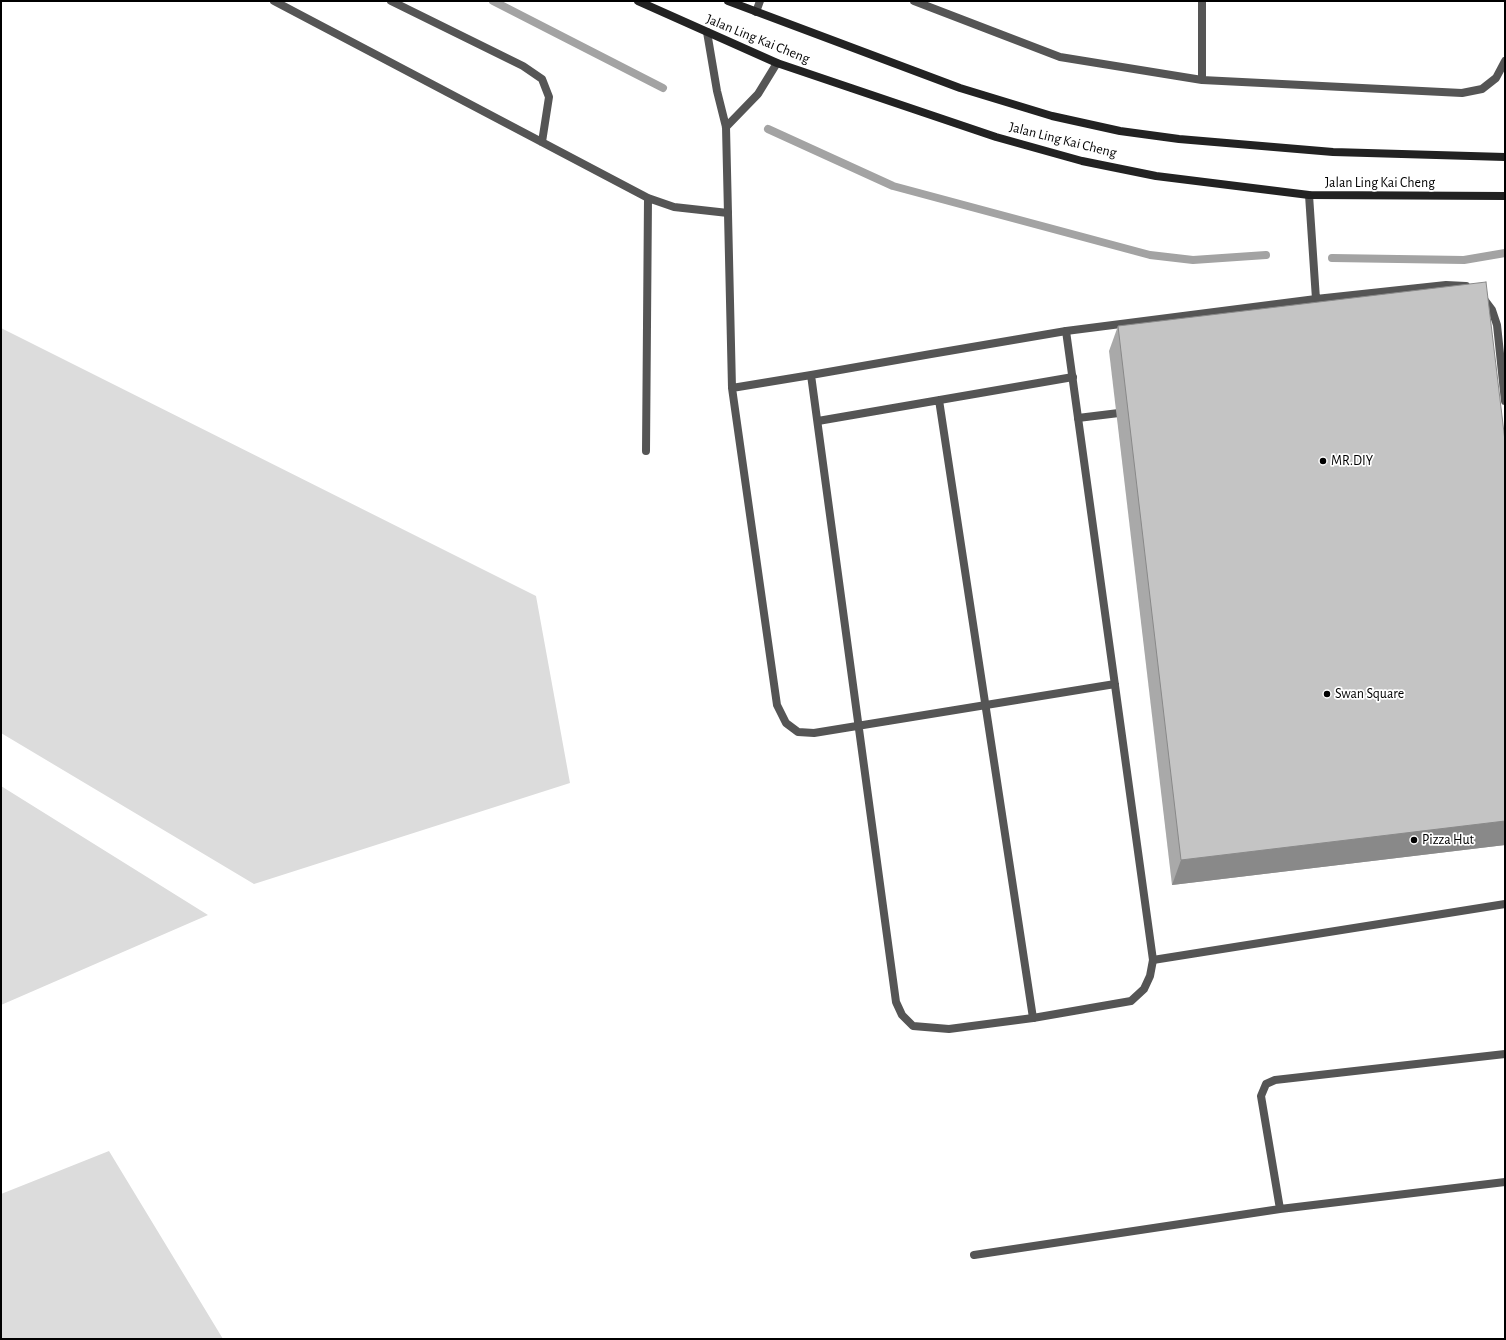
<!DOCTYPE html>
<style>
body{margin:0}
#map{position:relative;width:1506px;height:1340px;overflow:hidden;background:#fff;font-family:"Alegreya Sans",sans-serif}
canvas{display:block}
.frame{position:absolute;inset:0;border:2px solid #000;pointer-events:none}
</style>
<div id="map">
<canvas width="1506" height="1340"></canvas>
<div class="frame"></div>
</div>
<script>
const ctx = document.querySelector('canvas').getContext('2d');
ctx.lineJoin = 'round';
function fillPath(path, color) {
  ctx.fillStyle = color;
  ctx.fill(path, 'evenodd');
}
function shape(rows) {
  const path = new Path2D();
  for (const r of rows) {
    path.moveTo(r[0], r[1]);
    for (let i = 2; i < r.length; i += 2) path.lineTo(r[i], r[i + 1]);
  }
  return path;
}
function strokePath(path, color, width, dash) {
  ctx.strokeStyle = color;
  ctx.lineWidth = width;
  ctx.lineCap = dash ? 'butt' : 'round';
  ctx.setLineDash(dash || []);
  ctx.stroke(path);
}
function write(font, color, halo, rows, align = 'center') {
  ctx.font = font + ' "Alegreya Sans",sans-serif';
  ctx.lineWidth = 3.5;
  ctx.setLineDash([]);
  ctx.textBaseline = 'middle';
  ctx.strokeStyle = halo;
  ctx.fillStyle = color;
  for (const [text, x, y, turn = 0] of rows) {
    ctx.save();
    ctx.translate(x, y);
    ctx.rotate((+turn || 0) * Math.PI / 180);
    ctx.textAlign = isNaN(turn) ? turn : align;
    if (halo) ctx.strokeText(text, 0, 0);
    ctx.fillText(text, 0, 0);
    ctx.restore();
  }
}
fillPath(shape([
 [1,328,536,596,570,783,254,884,1,733],
 [1,786,208,915,1,1005],
 [109,1151,223,1339,1,1339,1,1194]
]), '#dcdcdc');
strokePath(shape([
 [493,1,663,88],
 [768,129,893,186,1150,255,1193,260,1266,255],
 [1332,258,1464,260,1505,253]
]), '#a3a3a3', 8);
strokePath(shape([
 [274,1,648,198,674,207,728,213],
 [391,1,523,66,542,79,549,97,542,142],
 [1309,195,1316,299],
 [1483,298,1492,310,1497,325,1505,401],
 [1066,331,1316,299,1446,285,1466,286],
 [939,400,1033,1018],
 [1078,418,1127,412],
 [818,421,1073,377],
 [646,451,648,198],
 [1153,960,1505,904],
 [1280,1209,1261,1096,1266,1084,1275,1080,1505,1054],
 [974,1255,1280,1209,1505,1182]
]), '#555', 8);
strokePath(shape([
 [914,1,1060,57,1202,80,1462,93,1482,89,1496,78,1505,61],
 [1202,1,1202,80],
 [756,12,760,1],
 [707,32,717,91,726,127,732,388,777,705,786,723,798,732,814,733,1115,684],
 [726,127,758,94,777,63],
 [732,388,811,375,931,354,1066,331,1153,960,1150,976,1144,989,1131,1001,1033,1018,949,1029,913,1026,902,1015,896,1002,811,375]
]), '#555', 8);
strokePath(shape([
 [638,1,777,63,996,137,1082,161,1156,176,1309,195,1505,196],
 [728,1,960,88,1052,116,1120,131,1179,139,1333,152,1505,157]
]), '#222', 8);
fillPath(shape([
 [1118,326,1505,441,1505,845,1172,885,1109,351]
]), '#a9a9a9');
fillPath(shape([
 [1505,821,1505,845,1172,885,1181,860]
]), '#898989');
const building = shape([
 [1486,282,1505,441,1505,821,1181,860,1118,326,1486,282]
]);
fillPath(building, '#c4c4c4');
strokePath(building, '#898989', 1);
for (const [x, y, r, color] of [
 [1323,461,4,"#000"],
 [1327,694,4,"#000"],
 [1414,840,4,"#000"]
]) {
  const dot = new Path2D();
  dot.arc(x, y, r, 0, 2 * Math.PI);
  ctx.fillStyle = color;
  ctx.fill(dot);
  strokePath(dot, '#fff', 1.5);
}
write('14px', '#000', '#fff', [
 ["Jalan Ling Kai Cheng",758,39,22],
 ["Jalan Ling Kai Cheng",1063,140,14],
 ["Jalan Ling Kai Cheng",1380,183]
]);
write('14px', '#000', '#fff', [
 ["MR.DIY",1331,461],
 ["Swan Square",1335,694],
 ["Pizza Hut",1422,840]
], 'left');
</script>
